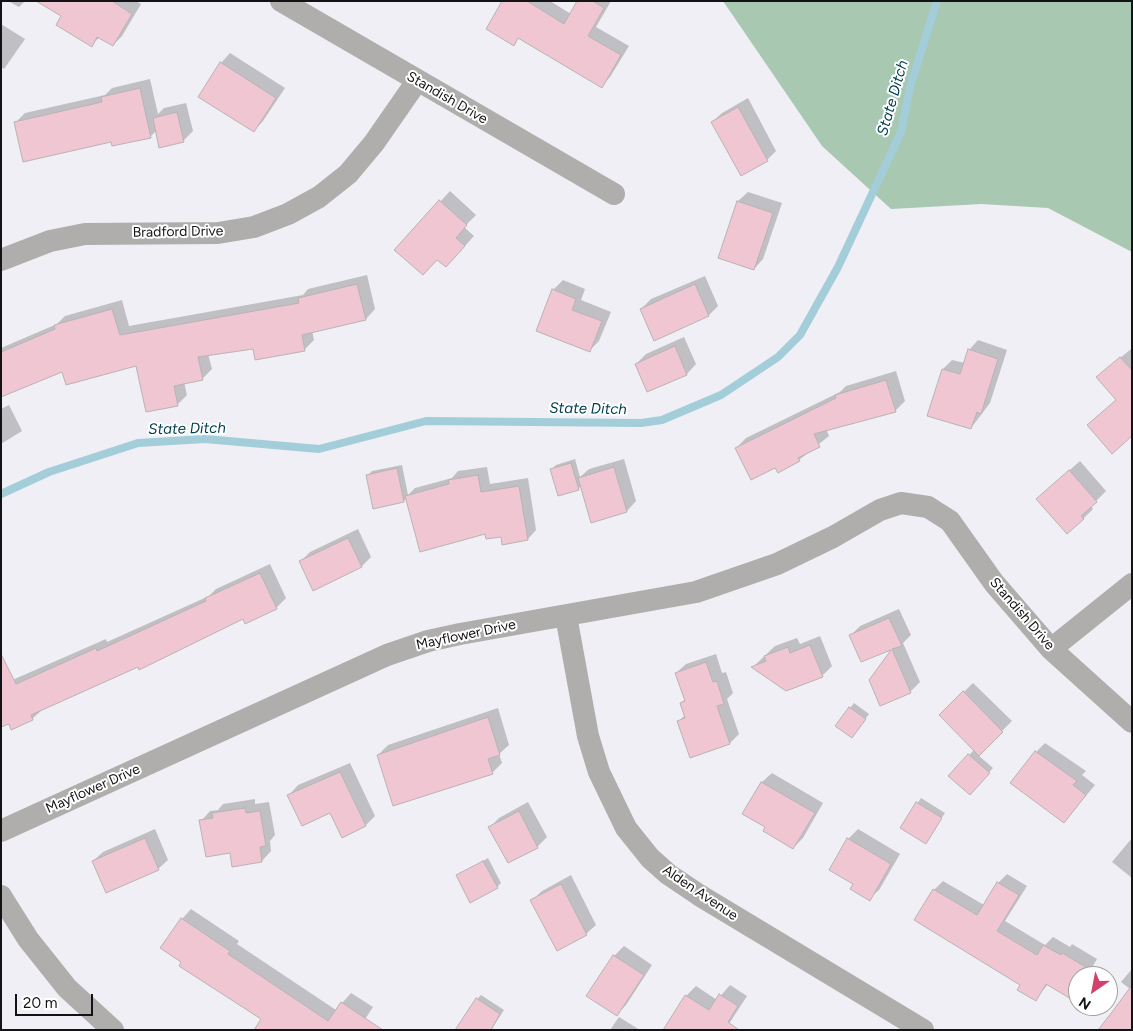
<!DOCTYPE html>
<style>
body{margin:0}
#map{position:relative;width:1133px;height:1031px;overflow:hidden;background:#efeff5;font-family:Figtree,sans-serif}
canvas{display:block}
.frame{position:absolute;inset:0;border:2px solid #131315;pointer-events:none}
.north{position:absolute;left:1068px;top:966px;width:50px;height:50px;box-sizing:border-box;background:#fff;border:1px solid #a1a1a1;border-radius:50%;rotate:213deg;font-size:14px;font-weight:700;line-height:20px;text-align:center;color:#131315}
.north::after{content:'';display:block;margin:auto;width:18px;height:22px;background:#d0426b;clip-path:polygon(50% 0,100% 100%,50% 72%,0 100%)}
.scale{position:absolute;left:15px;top:994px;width:78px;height:22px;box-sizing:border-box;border:2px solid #131315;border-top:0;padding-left:6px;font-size:15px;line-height:18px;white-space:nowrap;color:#131315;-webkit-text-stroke:4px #fff;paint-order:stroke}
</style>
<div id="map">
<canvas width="1133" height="1031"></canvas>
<div class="frame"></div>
<div class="north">N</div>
<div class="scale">20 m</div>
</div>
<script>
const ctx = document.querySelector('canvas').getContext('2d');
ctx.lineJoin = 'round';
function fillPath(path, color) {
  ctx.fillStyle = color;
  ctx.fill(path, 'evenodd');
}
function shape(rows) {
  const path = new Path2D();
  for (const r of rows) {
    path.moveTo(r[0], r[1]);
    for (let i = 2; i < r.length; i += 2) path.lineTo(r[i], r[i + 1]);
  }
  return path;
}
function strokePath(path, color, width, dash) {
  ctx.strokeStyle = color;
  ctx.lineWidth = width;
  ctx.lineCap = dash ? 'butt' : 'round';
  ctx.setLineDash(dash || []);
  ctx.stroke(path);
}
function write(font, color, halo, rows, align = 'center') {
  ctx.font = font + ' Figtree,sans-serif';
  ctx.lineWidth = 4;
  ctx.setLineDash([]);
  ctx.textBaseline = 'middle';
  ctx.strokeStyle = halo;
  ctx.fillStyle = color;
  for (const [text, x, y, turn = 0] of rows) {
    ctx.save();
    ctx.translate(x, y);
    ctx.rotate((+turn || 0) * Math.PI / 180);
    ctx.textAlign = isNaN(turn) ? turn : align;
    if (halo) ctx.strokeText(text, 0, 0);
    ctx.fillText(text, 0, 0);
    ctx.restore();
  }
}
fillPath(shape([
 [723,1,1132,1,1132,252,1048,208,981,204,891,209,822,146]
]), '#a8c8b1');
fillPath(shape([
 [8,1,25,1,19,7],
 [39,1,136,1,141,4,122,36,113,45,100,37,91,45,63,15],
 [504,1,550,1,571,14,579,1,611,1,596,27,629,46,610,77,602,86,520,37,513,44],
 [1,24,25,39,4,69,1,67],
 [230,53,285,88,263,121,254,131,221,63],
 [150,79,158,114,164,108,186,103,193,131,183,141,157,130,151,136,113,145,112,141,16,122,25,113,105,95,112,88],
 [748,98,776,151,767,160,712,122,722,113],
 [450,191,476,215,464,227,474,236,456,256,437,258,396,250],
 [748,192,782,203,763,259,754,269,719,257,738,201],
 [367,275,375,309,366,319,312,331,314,340,304,350,254,347,208,354,212,369,202,379,184,382,187,395,178,404,137,364,63,370,1,396,1,348,57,324,65,316,122,300,129,326,303,295,308,289],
 [705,276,718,306,709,315,655,339,641,309,651,299],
 [563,280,585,289,581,300,611,312,599,341,589,351,553,290],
 [684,337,696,364,687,374,648,391,636,364,646,354],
 [978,340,1007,350,990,403,971,428,943,369,952,360,965,363,969,350],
 [1131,349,1132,350,1132,436,1108,368],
 [896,371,905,401,895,411,826,429,829,436,799,460,775,467,736,448,746,438,840,392,846,386],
 [9,405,22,431,1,444,1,409],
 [575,459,580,477,589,469,624,459,636,501,627,511,582,485,578,489,552,469,556,465],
 [1080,461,1106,491,1091,506,1093,509,1083,519,1047,490],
 [402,465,408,495,415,488,452,478,458,471,487,467,490,484,528,478,536,530,528,539,486,533,407,498,404,501,374,507,367,476,372,471],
 [358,529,371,557,362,566,300,562,310,552],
 [270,564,286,598,276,608,244,618,43,709,32,719,1,685,106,639,107,642,209,596,216,589],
 [899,609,911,635,903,643,920,682,910,692,870,680,894,647,851,635,860,626],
 [820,636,832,666,823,675,786,690,753,667,775,646,797,638,800,644],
 [716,654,722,673,726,672,733,693,727,699,739,734,730,743,679,721,685,715,681,703,685,699,676,673,686,664],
 [973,683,1012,721,978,755,993,768,974,789,969,755,975,749,940,715],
 [854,703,869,714,852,737,850,708],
 [498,708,509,745,499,754,502,763,492,773,378,755,388,745],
 [1045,743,1086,771,1082,775,1095,785,1064,822,1036,752],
 [350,763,375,816,366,825,342,836,330,811,289,795,298,785],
 [772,773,823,803,803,838,793,848,767,827,744,814,762,782],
 [921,798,945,813,925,842,901,828],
 [255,799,255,804,269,802,275,835,270,841,271,851,262,861,231,851,201,821,210,811,218,810,223,804],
 [528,802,547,837,537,847,508,862,490,827,499,818],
 [155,829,168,860,158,869,93,861,103,852],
 [858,829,900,854,879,890,869,899,855,884,848,839],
 [1132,838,1132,878,1112,862],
 [488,858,501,883,497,887,458,876],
 [1007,874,1027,886,1005,921,1045,945,1053,937,1070,947,1072,944,1097,959,1087,976,1078,976,1078,990,1071,998,1048,984,1036,999,1021,985,916,920,934,890,943,881,984,905,998,883],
 [571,875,596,925,586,934,532,900,542,891],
 [191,909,239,941,237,944,336,1010,351,993,373,1007,360,1027,263,1018,183,962,182,919],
 [624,946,652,965,626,1005,617,1014,614,956],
 [1132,969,1132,1030,1130,989,1121,982],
 [730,985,747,996,725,1030,667,1025,686,996,696,986,717,1000],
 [481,995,504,1010,491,1030,477,999],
 [619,1017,640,1030,610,1030]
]), '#0003');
strokePath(shape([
 [1,494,49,472,138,443,205,439,319,449,426,421,641,423,662,420,721,395,778,357,800,335,838,267,901,132,910,87,937,1]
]), '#a2cdd9', 8);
const building = shape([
 [36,1,112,1,132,14,113,46,97,37,92,47,56,25,61,16,36,1],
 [502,1,527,1,564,24,577,1,593,1,604,8,588,36,621,55,602,88,518,38,514,46,486,29,502,1],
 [220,62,276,98,254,132,198,97,220,62],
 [140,88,151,138,112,146,111,142,23,162,14,122,102,102,101,97,140,88],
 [738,107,768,161,741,176,711,122,738,107],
 [177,112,184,142,159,148,153,118,177,112],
 [439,200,467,225,456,238,465,246,446,267,437,260,423,275,394,250,439,200],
 [737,201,773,213,754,270,718,258,737,201],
 [357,284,366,320,302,335,305,351,255,360,253,349,198,357,203,380,174,386,178,406,146,412,136,366,66,385,62,372,1,397,1,352,55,329,54,325,112,309,120,335,299,303,298,298,357,284],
 [695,284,709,316,654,341,640,309,695,284],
 [552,289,576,299,572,310,602,321,590,352,536,331,552,289],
 [675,346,687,375,647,392,635,364,675,346],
 [968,349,998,359,981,414,977,412,971,429,927,416,942,369,960,374,968,349],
 [1120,357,1132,370,1132,436,1112,454,1087,425,1116,400,1096,377,1120,357],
 [886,380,896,412,814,434,820,447,798,458,800,461,778,473,775,468,751,480,735,448,836,398,835,395,886,380],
 [571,463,579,490,558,496,550,469,571,463],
 [614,467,627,512,591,523,578,478,614,467],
 [397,468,404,502,373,509,366,475,397,468],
 [1069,470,1097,502,1081,516,1084,519,1067,534,1036,499,1069,470],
 [478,475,481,492,519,486,528,540,502,545,501,537,486,539,485,534,420,552,405,496,449,484,448,480,478,475],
 [348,538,362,567,313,591,299,561,348,538],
 [260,573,277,609,245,624,243,619,139,670,138,667,31,715,33,720,11,730,9,724,1,727,1,654,16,684,96,648,97,651,206,601,205,598,260,573],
 [889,618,902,646,892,649,911,693,880,706,869,680,891,650,861,662,849,635,889,618],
 [810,645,823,677,786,691,751,667,766,661,764,656,788,647,790,653,810,645],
 [706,662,713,682,717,681,724,704,717,706,730,744,690,758,677,721,685,718,680,703,685,701,675,673,706,662],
 [963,691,1003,732,979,756,939,715,963,691],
 [849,707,866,719,852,738,835,726,849,707],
 [488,717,500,755,488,759,493,774,393,806,377,755,488,717],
 [1035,751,1077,781,1073,785,1086,795,1064,823,1010,783,1035,751],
 [968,754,990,773,970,795,948,776,968,754],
 [340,772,366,826,342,838,330,813,302,826,287,795,340,772],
 [761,782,815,813,793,849,763,831,765,827,742,814,761,782],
 [916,802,942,818,926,844,900,828,916,802],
 [245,808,246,813,260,811,266,846,260,847,262,862,232,867,230,853,206,857,199,820,213,818,212,813,245,808],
 [519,811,538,848,508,863,488,827,519,811],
 [145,838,159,870,106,893,92,861,145,838],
 [847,838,891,864,870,901,850,889,853,884,829,870,847,838],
 [483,861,498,888,470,903,456,875,483,861],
 [997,882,1019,895,997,931,1037,955,1043,945,1061,955,1062,953,1089,969,1085,976,1078,976,1078,987,1071,999,1046,984,1036,1001,1017,990,1020,985,914,920,933,889,977,915,997,882],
 [561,884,587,935,557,951,530,900,561,884],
 [181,918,230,951,228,954,328,1021,341,1002,383,1030,254,1030,261,1019,179,966,181,962,160,948,181,918],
 [613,955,644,975,617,1016,586,996,613,955],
 [1132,985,1132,1030,1098,1030,1112,1012,1132,985],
 [719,994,738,1006,728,1022,739,1030,663,1030,685,995,709,1010,719,994],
 [476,998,500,1014,491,1030,455,1030,476,998]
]);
fillPath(building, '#efc6d1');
strokePath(building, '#b9b2b3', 1);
strokePath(shape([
 [281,1,614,194],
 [1,260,50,241,85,234,218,233,254,227,288,214,319,197,348,174,374,143,417,81],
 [566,616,588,736,599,772,626,828,650,858,668,874,699,895,923,1030],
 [1051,649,1132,584],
 [1,831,387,655,428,641,460,634,696,592,777,564,833,537,880,510,901,503,928,507,950,521,994,583,1051,649,1132,722],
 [1,896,28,939,67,988,113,1030]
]), '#b0aeac', 22);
write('14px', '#131315', '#fff', [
 ["Standish Drive",447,98,30],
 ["Bradford Drive",178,232,-1],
 ["Standish Drive",1022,614,49],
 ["Mayflower Drive",466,635,-12],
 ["Mayflower Drive",93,789,-24],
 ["Alden Avenue",700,893,34]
]);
write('italic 15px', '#00404e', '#fff', [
 ["State Ditch",893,98,-74],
 ["State Ditch",588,409,1],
 ["State Ditch",187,429,-1]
]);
</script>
